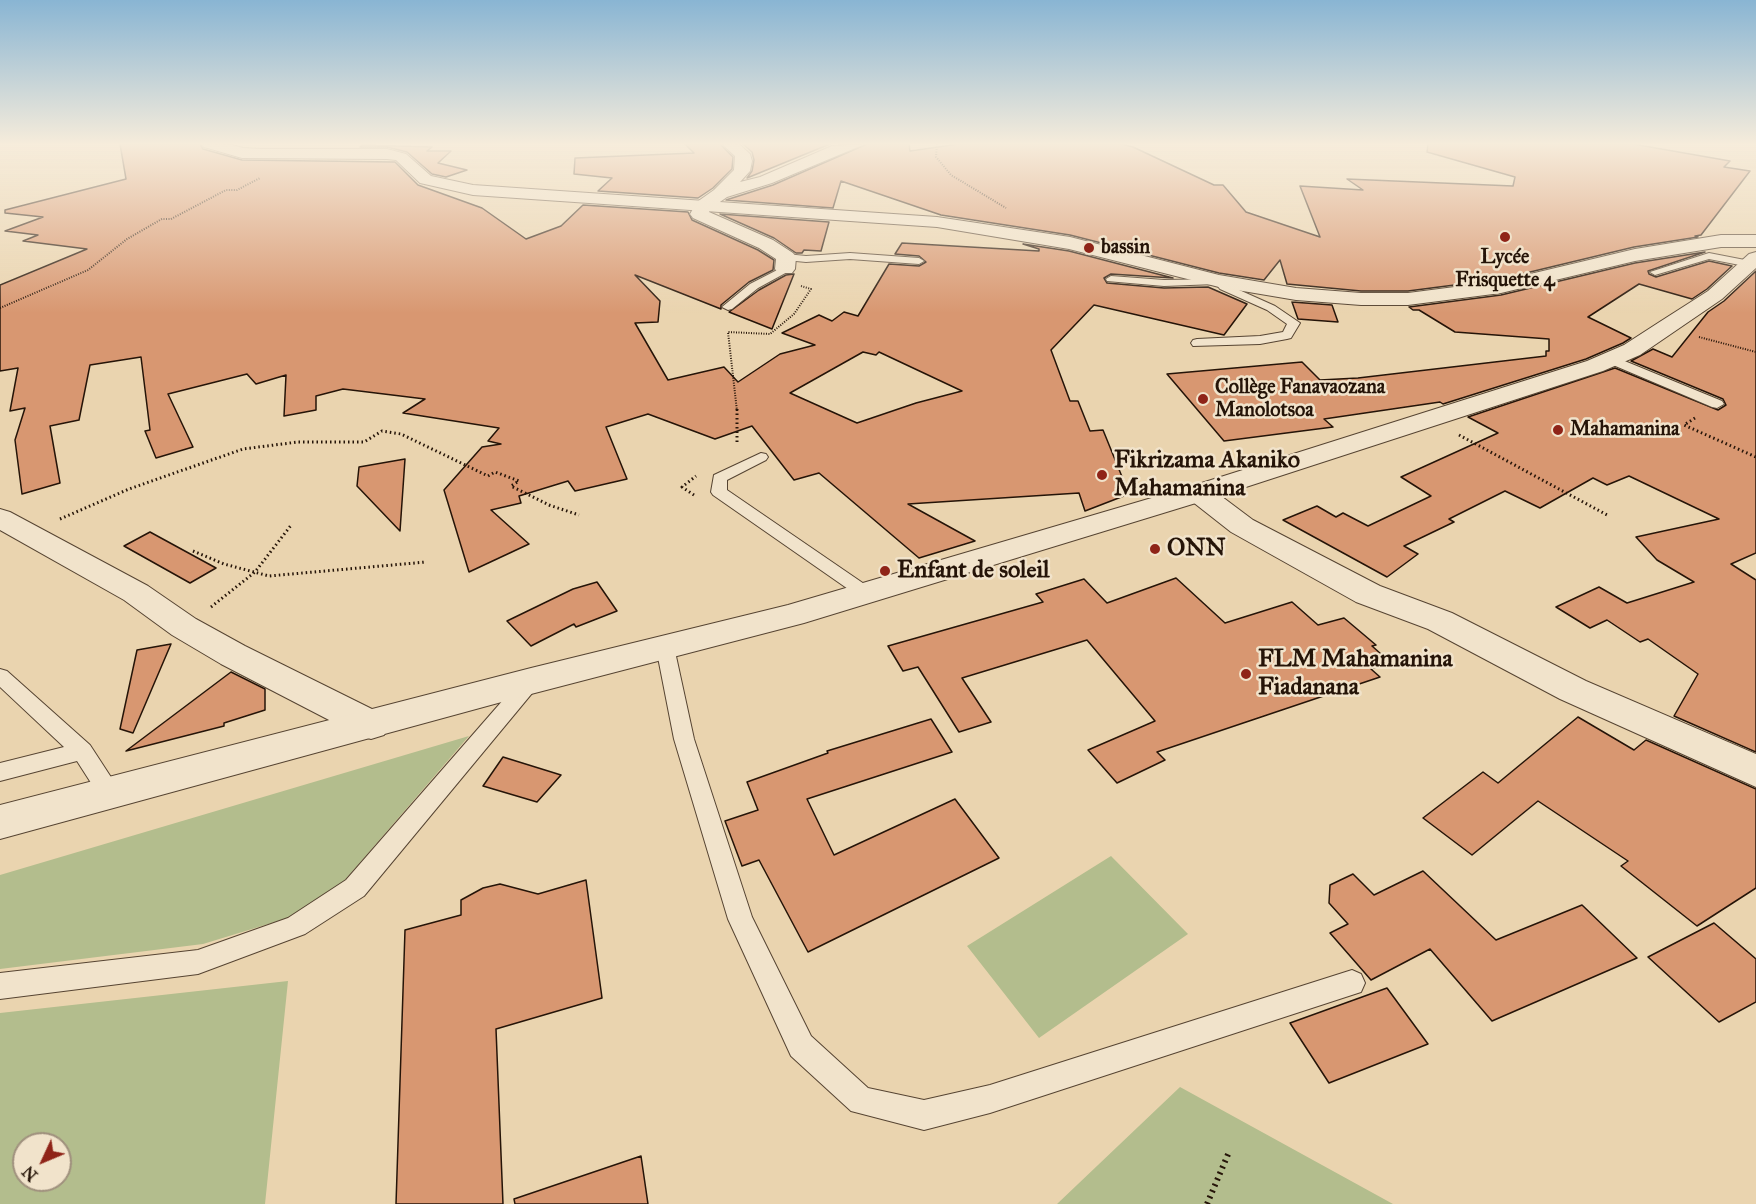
<!DOCTYPE html>
<meta charset="utf-8">
<style>
body{margin:0}
#map{position:relative;width:1756px;height:1204px;overflow:hidden;background:#ead4af;font-family:"IM FELL Great Primer",serif}
canvas{display:block}
.north{position:absolute;left:12px;top:1132px;width:60px;height:60px;box-sizing:border-box;background:#f1e3cb;border:2px solid #9f907d;border-radius:50%;rotate:226deg;font-size:16px;font-weight:700;line-height:24px;text-align:center;color:#251408}
.north::after{content:'';display:block;margin:auto;width:21px;height:27px;background:#8f2418;clip-path:polygon(50% 0,100% 100%,50% 72%,0 100%)}
</style>
<div id="map">
<canvas width="1756" height="1204"></canvas>
<div class="north">N</div>
</div>
<script>
const ctx = document.querySelector('canvas').getContext('2d');
ctx.lineJoin = 'round';
function fillPath(path, color) {
  ctx.fillStyle = color;
  ctx.fill(path, 'evenodd');
}
function shape(rows) {
  const path = new Path2D();
  for (const r of rows) {
    path.moveTo(r[0], r[1]);
    for (let i = 2; i < r.length; i += 2) path.lineTo(r[i], r[i + 1]);
  }
  return path;
}
function strokePath(path, color, width, dash) {
  ctx.strokeStyle = color;
  ctx.lineWidth = width;
  ctx.lineCap = dash ? 'butt' : 'round';
  ctx.setLineDash(dash || []);
  ctx.stroke(path);
}
function write(font, color, halo, rows, align = 'center') {
  ctx.font = font + ' "IM FELL Great Primer",serif';
  ctx.lineWidth = 5;
  ctx.setLineDash([]);
  ctx.textBaseline = 'middle';
  ctx.strokeStyle = halo;
  ctx.fillStyle = color;
  for (const [text, x, y, turn = 0] of rows) {
    ctx.save();
    ctx.translate(x, y);
    ctx.rotate((+turn || 0) * Math.PI / 180);
    ctx.textAlign = isNaN(turn) ? turn : align;
    if (halo) ctx.strokeText(text, 0, 0);
    ctx.fillText(text, 0, 0);
    ctx.restore();
  }
}
fillPath(shape([
 [469,736,338,888,288,918,203,944,0,969,0,875],
 [1111,856,1188,934,1039,1038,967,946],
 [288,981,265,1204,0,1204,0,1013],
 [24,1144,60,1144,60,1180,24,1180],
 [1180,1087,1393,1204,1057,1204]
]), '#b3bd8d');
const building = shape([
 [120,144,200,144,203,149,242,160,395,162,418,185,482,208,526,239,561,226,583,205,688,212,692,220,758,250,774,260,773,270,749,282,721,305,721,309,635,275,660,301,658,322,635,323,668,380,724,367,738,382,780,354,815,345,782,333,819,315,832,321,844,312,858,316,889,264,919,266,926,262,919,256,895,254,902,243,1039,251,1039,249,1023,244,1069,251,1173,278,1111,274,1104,278,1107,283,1164,288,1208,287,1247,304,1224,335,1094,305,1051,350,1070,401,1078,401,1090,431,1103,430,1129,494,1085,511,1079,493,908,504,975,541,919,558,819,473,794,480,752,426,715,439,648,414,606,427,627,479,575,491,568,481,519,496,521,503,491,510,529,544,469,572,444,490,482,447,501,444,488,441,499,428,403,413,425,399,343,389,316,396,316,410,284,416,286,375,256,384,247,374,168,394,193,447,156,458,145,431,150,430,141,357,90,365,79,420,50,426,60,483,22,494,15,440,25,408,10,411,18,368,0,371,0,285,87,249,23,241,38,235,5,231,43,217,5,213,5,210,126,179,120,144],
 [863,352,876,355,879,352,962,391,916,403,857,423,790,393,863,352],
 [685,144,720,144,733,157,732,169,713,188,698,198,598,191,612,178,574,174,575,158,694,153,685,144],
 [743,144,830,144,747,178,752,171,754,160,752,152,743,144],
 [867,144,909,144,910,151,959,144,1121,144,1133,147,1214,185,1223,185,1246,212,1320,237,1300,186,1363,190,1347,179,1513,186,1515,177,1427,152,1428,144,1633,144,1730,161,1724,167,1750,171,1701,235,1695,236,1698,237,1634,247,1501,279,1408,291,1361,291,1287,284,1280,260,1264,280,1219,273,1070,235,941,215,841,181,833,208,726,200,773,185,867,144],
 [362,145,432,147,427,151,451,151,438,163,467,170,446,177,432,174,407,152,387,147,360,147,362,145],
 [720,214,829,222,821,251,804,250,802,253,796,253,774,238,720,214],
 [1705,252,1648,271,1649,274,1656,277,1709,261,1732,266,1707,289,1692,299,1639,284,1588,317,1631,338,1623,343,1586,359,1443,404,1440,402,1324,419,1333,427,1224,441,1167,374,1302,362,1320,380,1358,378,1546,356,1546,351,1549,351,1549,339,1455,332,1419,310,1413,310,1409,307,1501,295,1635,263,1705,252],
 [1756,271,1756,553,1731,564,1756,580,1756,752,1674,716,1698,674,1648,639,1640,642,1607,620,1590,628,1556,607,1599,587,1627,603,1694,582,1657,560,1636,537,1719,519,1629,476,1607,485,1593,478,1540,508,1505,491,1449,519,1454,522,1404,546,1418,554,1387,577,1283,520,1317,506,1336,517,1343,513,1368,526,1431,496,1401,477,1498,433,1468,417,1615,368,1718,410,1726,405,1723,399,1631,361,1653,349,1672,357,1708,312,1724,301,1756,271],
 [794,274,772,329,729,312,759,290,786,275,794,274],
 [1292,302,1332,305,1338,322,1298,319,1292,302],
 [405,459,400,531,357,486,359,467,405,459],
 [150,532,216,568,190,583,124,546,150,532],
 [1176,578,1225,623,1292,602,1318,625,1344,618,1376,645,1372,646,1390,662,1371,669,1380,677,1157,752,1165,760,1117,783,1088,750,1155,721,1087,640,962,678,991,722,959,732,918,667,903,671,888,646,1043,602,1036,594,1084,579,1107,603,1176,578],
 [597,582,617,611,576,627,574,624,531,646,507,621,573,589,597,582],
 [171,644,133,733,120,729,137,650,171,644],
 [231,672,265,689,265,710,224,723,224,726,126,751,231,672],
 [1578,717,1634,750,1646,740,1756,789,1756,888,1697,926,1621,866,1628,861,1538,801,1472,855,1423,818,1483,772,1498,783,1578,717],
 [931,719,952,752,807,799,834,855,955,799,999,858,808,952,759,860,742,866,725,821,758,810,747,782,828,753,827,751,931,719],
 [503,757,561,775,537,802,483,786,503,757],
 [1423,871,1496,940,1582,905,1637,958,1492,1021,1430,949,1371,980,1330,933,1348,924,1329,903,1330,885,1353,874,1374,895,1423,871],
 [586,880,602,998,496,1029,503,1204,396,1204,405,930,461,915,461,900,483,888,500,884,538,894,586,880],
 [1714,923,1756,959,1756,1002,1719,1022,1648,957,1714,923],
 [1387,988,1428,1044,1329,1083,1290,1023,1387,988],
 [641,1156,648,1204,515,1204,514,1199,641,1156]
]);
fillPath(building, '#d89771');
strokePath(building, '#251408', 1.5);
const service = shape([
 [850,253,919,258,924,261,919,264,850,259,806,262,786,260,781,257,786,254,806,256,850,253],
 [1709,253,1750,261,1755,264,1750,267,1709,259,1655,275,1650,272,1709,253],
 [785,266,789,267,789,271,758,288,732,309,728,310,722,307,750,284,785,266],
 [1111,276,1164,280,1223,279,1228,285,1275,306,1300,323,1291,338,1287,339,1260,344,1193,346,1191,343,1193,340,1197,339,1260,336,1283,332,1287,324,1267,310,1220,289,1216,284,1164,286,1107,281,1106,279,1111,276],
 [1610,355,1722,401,1724,404,1717,408,1712,407,1606,362,1604,359,1606,356,1610,355],
 [761,453,766,454,768,457,766,460,727,480,727,490,873,590,876,594,873,598,861,598,713,495,711,492,714,475,761,453],
 [665,640,672,642,674,647,694,739,752,917,811,1036,868,1088,924,1100,990,1085,1352,970,1361,974,1365,983,1361,992,990,1113,924,1130,851,1111,791,1056,728,919,674,739,656,647,658,642,665,640],
 [0,669,7,671,90,745,118,788,121,794,118,800,110,803,102,800,77,761,0,781,0,763,64,747,0,687,0,669],
 [531,674,538,676,541,681,538,686,364,896,305,934,198,974,0,999,0,973,198,950,288,918,346,880,524,676,531,674]
]);
const minor = shape([
 [722,144,739,144,750,154,752,161,750,171,740,182,760,177,832,146,865,144,772,183,727,197,710,209,709,212,773,240,793,253,796,257,795,269,792,273,778,273,775,269,776,259,759,248,693,218,690,214,697,202,714,190,734,170,735,156,722,144],
 [1199,484,1209,487,1253,520,1380,586,1452,613,1586,681,1756,754,1756,787,1560,699,1428,629,1356,602,1231,532,1189,499,1185,493,1189,487,1199,484],
 [0,509,10,512,148,586,196,619,245,646,384,715,390,725,384,735,371,739,358,735,221,664,172,635,124,600,0,530,0,509]
]);
const tertiary = shape([
 [202,144,228,144,243,148,262,149,387,149,406,154,431,176,473,185,937,217,1070,237,1219,275,1296,288,1361,293,1408,293,1501,281,1635,249,1721,235,1756,235,1756,247,1721,247,1635,261,1501,293,1408,305,1361,305,1296,300,1219,287,1069,249,937,227,473,195,420,183,396,160,387,159,242,158,204,147,202,144],
 [1756,252,1756,268,1722,299,1640,355,1603,371,1209,499,804,623,531,694,0,839,0,805,531,668,788,605,1189,487,1587,361,1624,345,1658,323,1708,291,1749,254,1756,252]
]);
strokePath(service, '#564432', 2);
strokePath(minor, '#564432', 2);
strokePath(tertiary, '#564432', 2);
strokePath(shape([
 [937,144,936,157,951,175,1006,208],
 [0,308,88,270,127,239,162,219,171,219,226,190,237,190,260,178],
 [1699,337,1756,352],
 [737,411,728,332,770,334,794,314,811,289,801,286]
]), '#251408', 2, [1, 1.5]);
strokePath(shape([
 [737,409,737,444],
 [1695,418,1684,425,1756,457],
 [1459,435,1609,516],
 [694,495,682,487,696,476],
 [60,519,129,489,243,449,298,442,364,442,382,431,401,434,488,476,495,472,519,481,511,486,549,505,579,515],
 [193,551,224,564,269,576,426,562],
 [211,607,255,572,292,524]
]), '#251408', 3, [1.5, 3]);
strokePath(shape([
 [1207,1204,1229,1152]
]), '#251408', 6, [2, 4.5]);
fillPath(service, '#f1e3cb');
fillPath(minor, '#f1e3cb');
fillPath(tertiary, '#f1e3cb');
const sky = ctx.createLinearGradient(0, 0, 0, 313);
sky.addColorStop(0, '#89b5d3');
sky.addColorStop(0.46, '#f6ecdb');
sky.addColorStop(1, '#f6ecdb00');
ctx.fillStyle = sky;
ctx.fillRect(0, 0, 1756, 313);
for (const [x, y, r, color] of [
 [1505,237,6,"#8f2418"],
 [1089,248,6,"#8f2418"],
 [1203,399,6,"#8f2418"],
 [1558,430,6,"#8f2418"],
 [1102,475,6,"#8f2418"],
 [1155,549,6,"#8f2418"],
 [885,571,6,"#8f2418"],
 [1246,674,6,"#8f2418"]
]) {
  const dot = new Path2D();
  dot.arc(x, y, r, 0, 2 * Math.PI);
  ctx.fillStyle = color;
  ctx.fill(dot);
  strokePath(dot, '#f1e3cb', 2);
}
write('bold 20px', '#251408', '#f1e3cb', [
 ["bassin",1101,248],
 ["Lycée",1505,258,"center"],
 ["Frisquette 4",1505,281,"center"],
 ["Collège Fanavaozana",1215,388],
 ["Manolotsoa",1215,411],
 ["Mahamanina",1570,430]
], 'left');
write('bold 24px', '#251408', '#f1e3cb', [
 ["Fikrizama Akaniko",1114,461],
 ["Mahamanina",1114,489],
 ["ONN",1167,549],
 ["Enfant de soleil",897,571],
 ["FLM Mahamanina",1258,660],
 ["Fiadanana",1258,688]
], 'left');
</script>
